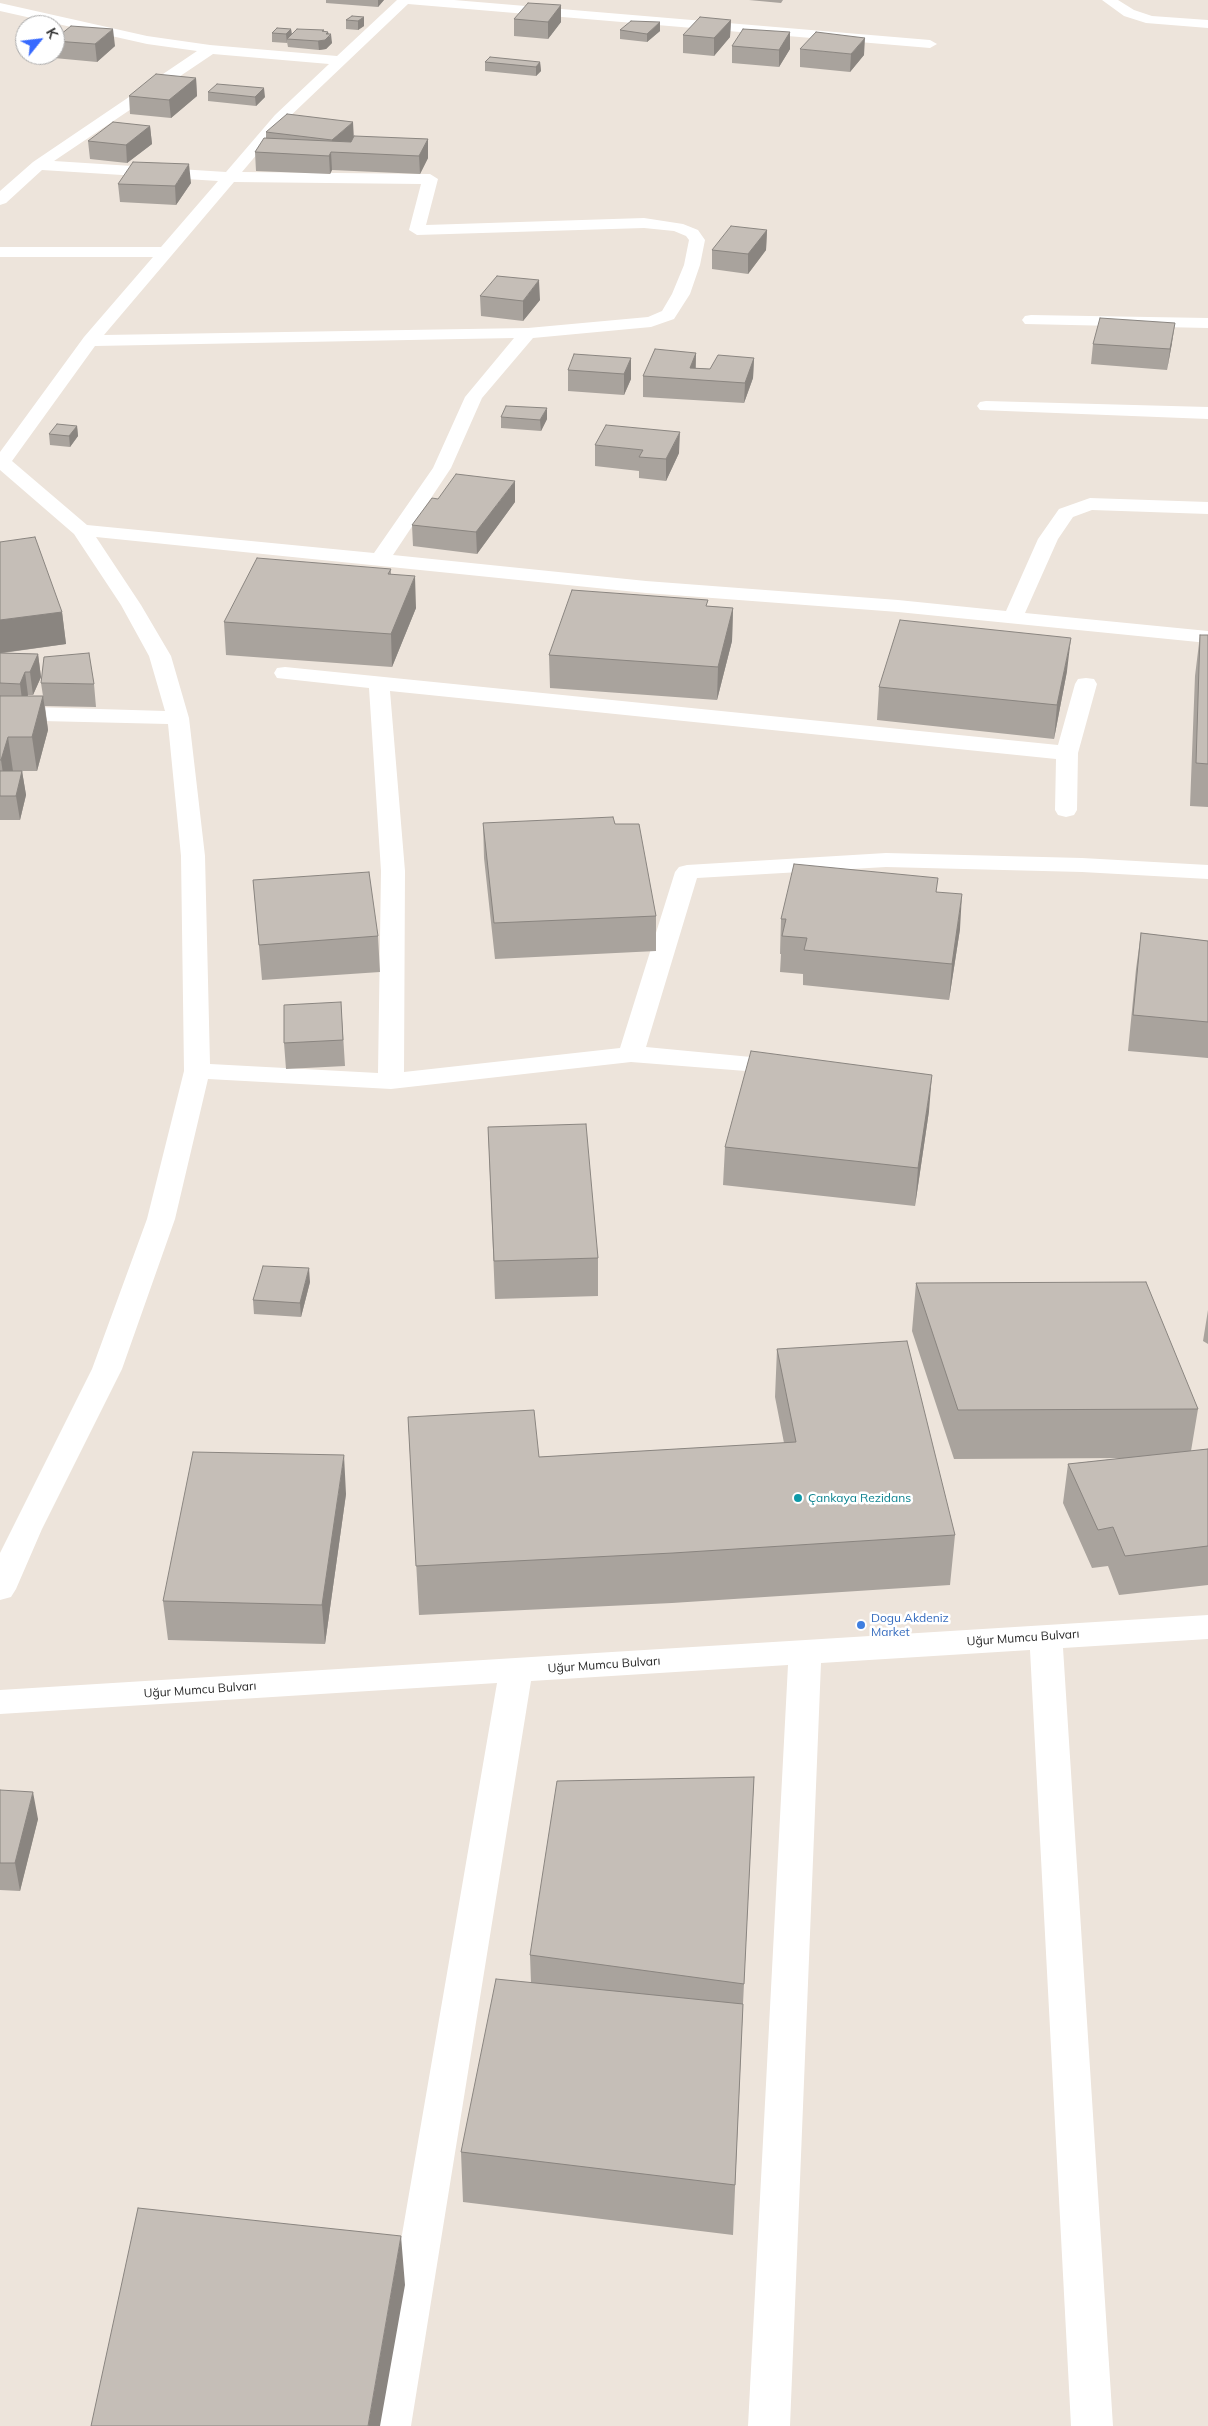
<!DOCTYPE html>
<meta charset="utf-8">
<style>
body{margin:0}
#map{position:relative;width:1208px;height:2426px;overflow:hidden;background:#ede4db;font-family:Mulish,sans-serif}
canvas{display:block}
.north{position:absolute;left:15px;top:15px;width:50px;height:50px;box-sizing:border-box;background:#fff;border:1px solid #aaa;border-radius:50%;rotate:61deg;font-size:14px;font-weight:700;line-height:20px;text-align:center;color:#2a2a2a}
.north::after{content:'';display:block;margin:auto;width:18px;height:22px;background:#3669ff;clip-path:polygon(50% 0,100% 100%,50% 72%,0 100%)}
</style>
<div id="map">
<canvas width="1208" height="2426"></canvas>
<div class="north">K</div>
</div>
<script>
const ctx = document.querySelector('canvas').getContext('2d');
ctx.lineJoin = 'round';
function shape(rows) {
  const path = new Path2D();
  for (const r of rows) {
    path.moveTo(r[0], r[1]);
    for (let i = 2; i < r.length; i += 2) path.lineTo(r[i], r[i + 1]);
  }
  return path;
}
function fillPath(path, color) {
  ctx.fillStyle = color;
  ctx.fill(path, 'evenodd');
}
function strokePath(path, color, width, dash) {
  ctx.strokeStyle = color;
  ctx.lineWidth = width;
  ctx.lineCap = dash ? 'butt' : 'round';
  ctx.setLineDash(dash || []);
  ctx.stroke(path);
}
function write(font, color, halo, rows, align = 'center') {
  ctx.font = font + ' Mulish,sans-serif';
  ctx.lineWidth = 5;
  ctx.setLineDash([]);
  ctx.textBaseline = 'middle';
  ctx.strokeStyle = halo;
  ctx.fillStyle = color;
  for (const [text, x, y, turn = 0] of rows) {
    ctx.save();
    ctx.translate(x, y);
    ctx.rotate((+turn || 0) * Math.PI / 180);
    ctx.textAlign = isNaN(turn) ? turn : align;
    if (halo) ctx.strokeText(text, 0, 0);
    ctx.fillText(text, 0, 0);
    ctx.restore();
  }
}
fillPath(shape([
 [397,0,454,0,930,40,937,44,930,48,408,4,285,121,242,172,430,174,438,179,426,225,644,218,683,224,698,230,705,240,700,265,690,294,674,319,651,327,533,338,482,398,451,468,393,555,646,581,898,600,1006,611,1038,539,1059,509,1090,498,1208,502,1208,514,1092,510,1073,517,1058,539,1025,613,1208,631,1208,643,898,612,646,593,96,537,141,605,171,656,189,718,205,856,210,1064,378,1073,381,871,369,688,277,678,274,673,277,668,285,667,1058,745,1075,684,1078,679,1086,678,1094,679,1097,684,1078,753,1077,810,1074,815,1066,817,1058,815,1055,810,1056,759,390,691,405,871,404,1072,620,1048,675,872,679,867,687,865,886,853,1082,858,1208,865,1208,879,1082,872,886,867,697,878,646,1047,793,1061,797,1066,793,1071,784,1074,631,1062,391,1089,208,1079,175,1219,122,1369,42,1529,16,1589,11,1597,0,1600,0,1553,92,1369,147,1219,184,1071,181,856,168,724,0,720,0,706,165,711,149,656,121,605,74,534,0,470,0,452,84,337,153,257,0,257,0,247,161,247,218,181,42,170,6,203,0,205,0,191,33,162,197,51,147,44,0,11,0,3,147,36,210,45,337,56,397,0],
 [213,54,329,64,275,115,226,172,54,161,213,54],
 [234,182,421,184,409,230,417,235,644,228,674,231,686,236,689,240,684,265,672,294,662,311,648,317,528,328,104,335,234,182],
 [514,338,465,397,433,468,374,553,87,525,12,461,95,346,514,338],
 [1102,0,1118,0,1134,10,1152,16,1208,20,1208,28,1146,23,1124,16,1102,0],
 [1031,315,1208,318,1208,328,1025,324,1022,320,1025,316,1031,315],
 [986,401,1208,407,1208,419,980,410,977,406,980,402,986,401],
 [1208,1615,1208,1639,1063,1648,1113,2426,1071,2426,1030,1650,821,1663,790,2426,748,2426,788,1665,531,1681,411,2426,369,2426,497,1683,0,1714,0,1690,1208,1615]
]), '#fff');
fillPath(shape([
 [326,0,384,0,378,7,326,3],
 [749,0,783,0,781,3],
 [561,5,561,22,548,39,514,36,514,19],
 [364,17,364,26,358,30,346,29,346,20],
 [731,20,730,37,714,56,683,53,683,35],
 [291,29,292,34,324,31,328,32,332,43,326,49,319,50,288,47,287,42,287,43,272,42,272,33],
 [620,30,660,31,647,42,620,39],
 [790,32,790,49,779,67,732,63,732,46],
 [55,39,115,46,97,62,54,58],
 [800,49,864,55,850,72,800,67],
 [485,62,540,62,541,71,536,76,485,71],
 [196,78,197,96,171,118,130,114,129,96],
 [208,92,265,97,256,106,208,101],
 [150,126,152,144,127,163,90,159,88,141],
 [266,132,354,137,428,139,428,158,420,174,332,170,330,174,256,171,255,152,266,138],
 [191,183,176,205,120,202,118,184],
 [767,230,766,250,748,274,712,269,712,250],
 [480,296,540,300,523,321,481,316],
 [1172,343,1167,370,1091,364,1093,344],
 [696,353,696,368,710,369,754,358,753,378,744,403,643,397,643,376],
 [631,358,631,379,624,395,568,391,568,370],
 [501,417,547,419,541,431,501,428],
 [77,426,78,436,70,447,50,445,49,434],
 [595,445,679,453,666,481,639,478,639,471,595,466],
 [515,502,477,554,413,546,412,525],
 [0,542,62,612,66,644,3,653,38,654,41,677,33,695,28,695,27,696,43,696,41,683,94,684,96,707,45,706,48,730,37,771,13,771,22,771,26,795,20,820,0,820],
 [391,569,391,574,416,608,392,667,226,655,224,622],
 [708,606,733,608,732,641,717,700,550,688,549,655],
 [1200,635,1208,635,1208,807,1190,806,1195,676],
 [1067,671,1054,739,877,720,879,687],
 [483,823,615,824,656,916,656,951,495,959,484,858],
 [253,880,378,936,380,972,262,980],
 [937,892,960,929,949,1000,803,985,803,974,780,972,781,954,780,954,781,919],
 [1141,933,1208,941,1208,1058,1128,1051,1136,969],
 [341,1002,345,1066,286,1069,284,1043],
 [929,1111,915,1206,723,1185,725,1147],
 [488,1127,598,1258,598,1296,495,1299],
 [310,1282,301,1317,254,1314,253,1300],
 [916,1283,1198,1409,1191,1451,1208,1449,1208,1585,1119,1595,1108,1566,1092,1568,1063,1503,1068,1464,1124,1458,954,1459,912,1331],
 [1208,1310,1208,1344,1203,1341],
 [777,1349,955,1535,950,1585,672,1603,419,1615,408,1417,539,1457,784,1443,775,1397],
 [346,1494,325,1644,168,1640,163,1601],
 [754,1777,743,2004,733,2235,463,2202,461,2152,531,1983,530,1955],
 [0,1790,38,1819,20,1891,0,1890]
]), '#a9a39d');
fillPath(shape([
 [378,0,384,0,378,7],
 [561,5,561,22,548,39,548,22],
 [364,17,364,26,358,30,358,21],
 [731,20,730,37,714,56,714,38],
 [660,22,660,31,647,42,647,34],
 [113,29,115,46,97,62,95,44],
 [291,29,292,38,287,39,287,43,286,34],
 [328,32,329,37,331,34,332,43,326,49,319,50,318,41],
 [790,32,790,49,779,67,779,50],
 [865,38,864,55,850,72,851,54],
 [540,62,541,71,536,76,536,67],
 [196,78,197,96,171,118,169,100],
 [264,88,265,97,256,106,255,97],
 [353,122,354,140,340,152,333,152,332,140],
 [150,126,152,144,127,163,126,145],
 [428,139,428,158,420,174,419,156],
 [331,152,332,170,330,174,329,156],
 [189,164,191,183,176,205,175,186],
 [767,230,766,250,748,274,748,254],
 [539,280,540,300,523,321,523,301],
 [1175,323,1172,343,1167,370,1170,349],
 [696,353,695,374,690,368],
 [631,358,631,379,624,395,624,374],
 [754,358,753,378,744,403,745,383],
 [547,408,547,419,541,431,540,420],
 [77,426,78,436,70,447,69,436],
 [680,432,679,453,666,481,666,459],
 [515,481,515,502,477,554,476,532],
 [415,576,416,608,392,667,391,634],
 [733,608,732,641,717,700,718,667],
 [62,612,66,644,0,653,0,620],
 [1071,638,1067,671,1054,739,1057,705],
 [38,654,41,677,33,695,30,672],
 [25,672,28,695,23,707,20,684],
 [43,696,48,730,37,771,32,737],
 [8,737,13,771,6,794,1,760],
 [22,771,26,795,20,820,16,796],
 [962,894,960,929,949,1000,952,964],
 [932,1075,929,1111,915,1206,918,1168],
 [309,1268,310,1282,301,1317,300,1303],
 [344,1455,346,1494,325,1644,322,1605],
 [33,1792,38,1819,20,1891,15,1863],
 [401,2236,405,2285,380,2426,368,2426]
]), '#8a8580');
const building = shape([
 [528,3,561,5,548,22,514,19,528,3],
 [352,16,364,17,358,21,346,20,352,16],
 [700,17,731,20,714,38,683,35,700,17],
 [631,21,660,22,647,34,620,30,631,21],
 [71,26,113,29,95,44,55,41,55,39,71,26],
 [277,28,291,29,286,34,272,33,277,28],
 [297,29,324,30,322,31,328,32,326,34,331,34,325,40,318,41,287,39,297,29],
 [743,29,790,32,779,50,732,46,743,29],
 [816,32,865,38,851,54,800,49,816,32],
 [490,57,540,62,536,67,485,62,490,57],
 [156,74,196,78,169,100,129,96,156,74],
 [217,84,264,88,255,97,208,92,217,84],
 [287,114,353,122,332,140,266,132,287,114],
 [113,122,150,126,126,145,88,141,113,122],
 [354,136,428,139,419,156,331,152,329,156,255,152,264,138,351,142,354,136],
 [133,162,189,164,175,186,118,184,133,162],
 [731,226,767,230,748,254,712,250,731,226],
 [497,276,539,280,523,301,480,296,497,276],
 [1100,318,1175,323,1170,349,1093,344,1100,318],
 [655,349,696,353,690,368,710,369,718,355,754,358,745,383,643,376,655,349],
 [574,354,631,358,624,374,568,370,574,354],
 [506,406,547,408,540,420,501,417,506,406],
 [57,424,77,426,69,436,49,434,57,424],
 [606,425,680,432,666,459,639,457,643,450,595,445,606,425],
 [456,474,515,481,476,532,412,525,432,498,438,499,456,474],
 [35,537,62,612,0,620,0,542,35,537],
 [257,558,391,569,388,574,415,576,391,634,224,622,257,558],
 [572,590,708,600,706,606,733,608,718,667,549,655,572,590],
 [900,620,1071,638,1057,705,879,687,900,620],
 [1200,635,1208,635,1208,764,1196,763,1200,635],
 [0,653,38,654,30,672,25,672,20,684,0,683,0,653],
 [89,653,94,684,41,683,44,657,89,653],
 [0,696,43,696,32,737,8,737,1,760,0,760,0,696],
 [0,771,22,771,16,796,0,796,0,771],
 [613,817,615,824,639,824,656,916,494,923,483,823,613,817],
 [794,864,938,878,936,892,962,894,952,964,804,950,807,938,782,936,786,919,781,919,794,864],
 [369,872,378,936,259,945,253,880,369,872],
 [1141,933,1208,941,1208,1022,1133,1015,1141,933],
 [341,1002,343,1040,284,1043,284,1005,341,1002],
 [751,1051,932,1075,918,1168,725,1147,751,1051],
 [586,1124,598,1258,494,1261,488,1127,586,1124],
 [263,1266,309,1268,300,1303,253,1300,263,1266],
 [1146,1282,1198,1409,958,1410,916,1283,1146,1282],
 [907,1341,955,1535,673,1553,416,1566,408,1417,534,1410,539,1457,796,1442,777,1349,907,1341],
 [1208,1449,1208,1546,1125,1556,1113,1527,1098,1530,1068,1464,1208,1449],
 [193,1452,344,1455,322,1605,163,1601,193,1452],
 [754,1777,744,1984,530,1955,557,1781,754,1777],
 [0,1790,33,1792,15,1863,0,1863,0,1790],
 [496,1979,743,2004,735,2185,461,2152,496,1979],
 [138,2208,401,2236,368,2426,91,2426,138,2208]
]);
fillPath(building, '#c5beb7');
strokePath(building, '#8a8580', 1);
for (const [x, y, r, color] of [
 [798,1498,5,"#0f9aa8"],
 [861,1625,5,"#3f7fe0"]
]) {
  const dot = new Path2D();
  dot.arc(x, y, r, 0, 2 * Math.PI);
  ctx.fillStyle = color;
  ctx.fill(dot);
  strokePath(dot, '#fff', 2);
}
write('12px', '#0d838f', '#fff', [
 ["Çankaya Rezidans",808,1498]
], 'left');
write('12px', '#366cbe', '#fff', [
 ["Dogu Akdeniz",871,1618],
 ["Market",871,1632]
], 'left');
write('12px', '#2a2a2a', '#fff', [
 ["Uğur Mumcu Bulvarı",1023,1638,-4],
 ["Uğur Mumcu Bulvarı",604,1665,-4],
 ["Uğur Mumcu Bulvarı",200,1690,-4]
]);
</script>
